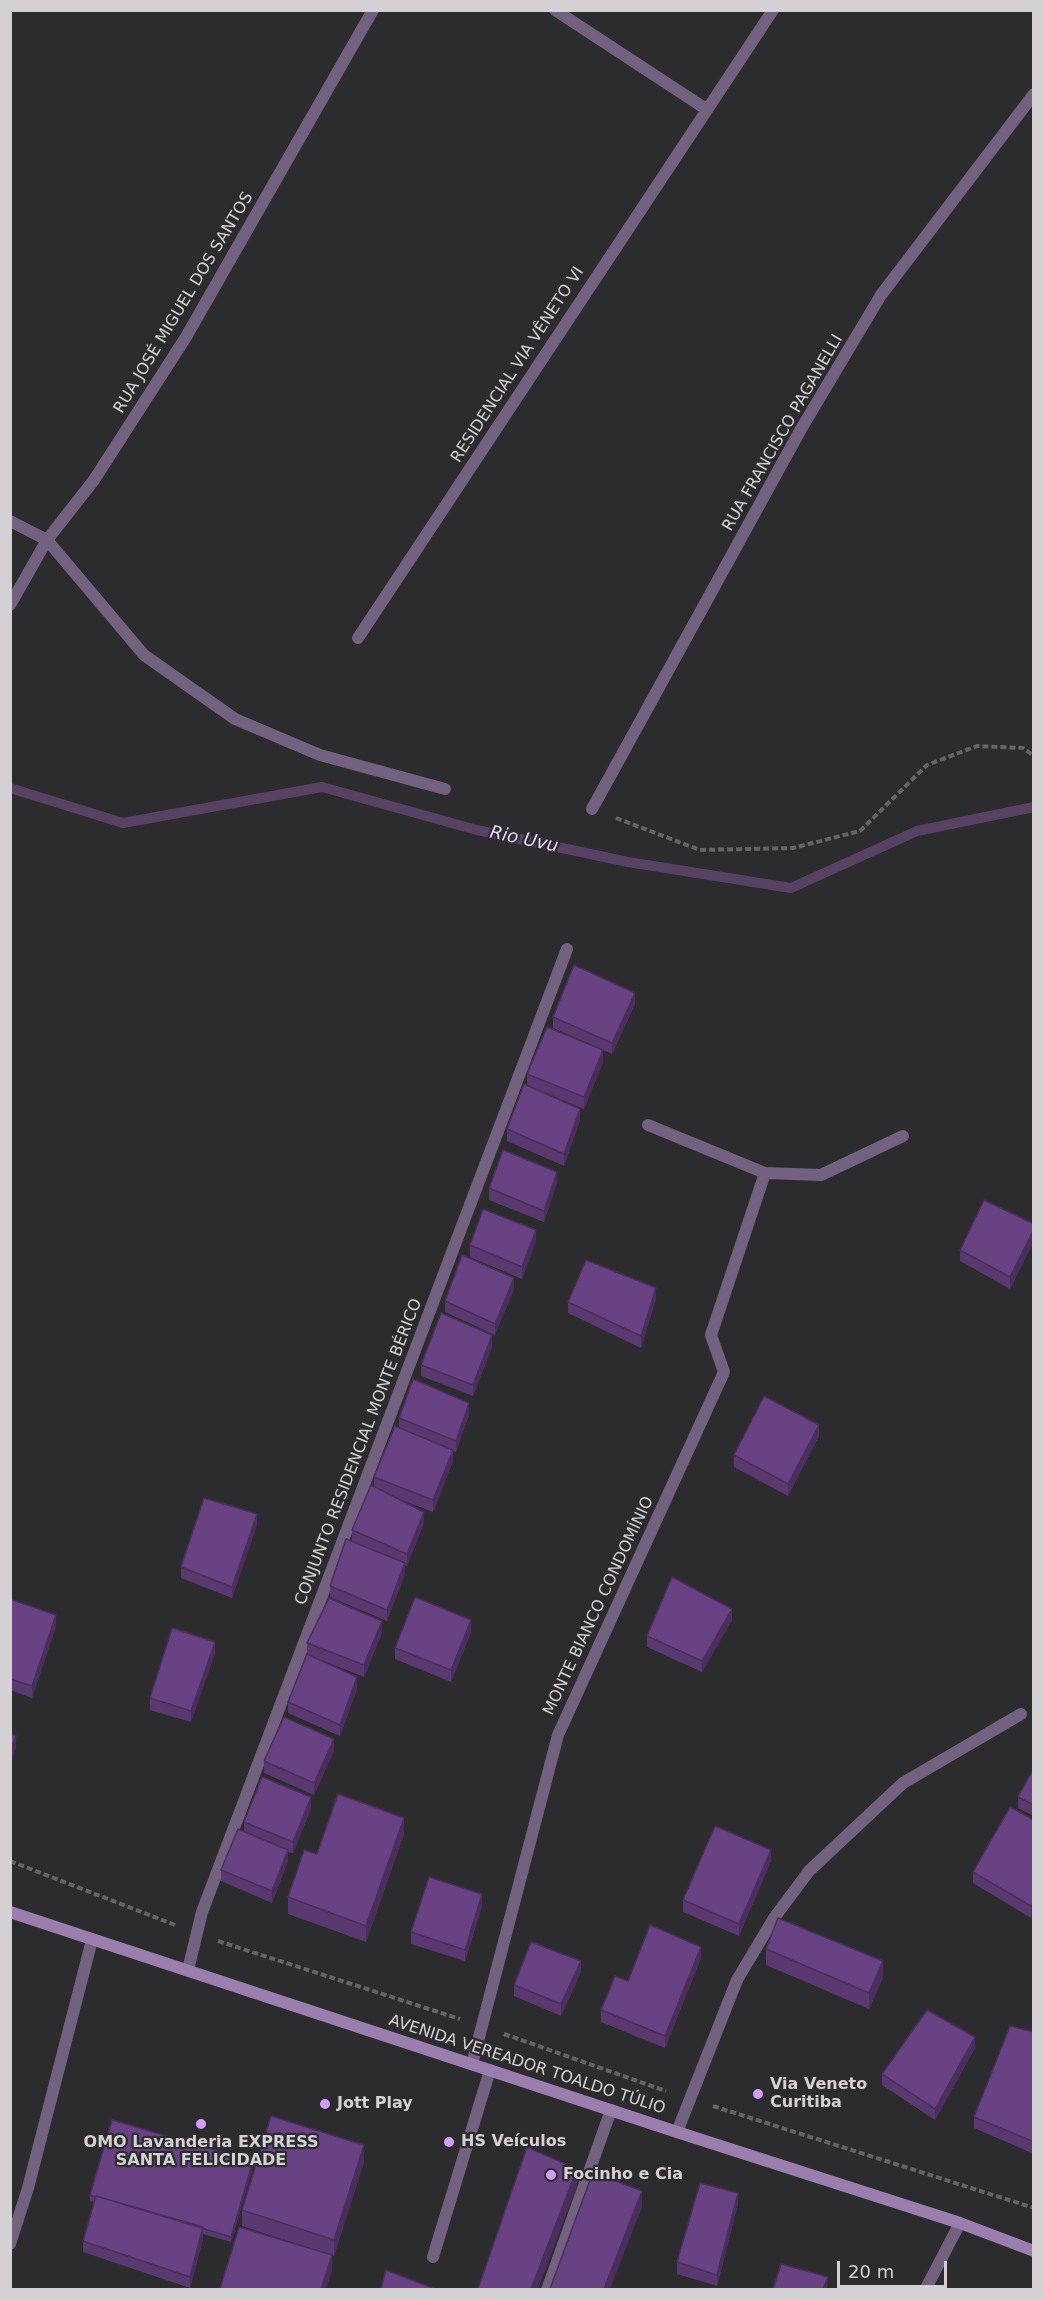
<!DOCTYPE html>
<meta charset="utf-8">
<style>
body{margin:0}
#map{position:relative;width:1044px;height:2300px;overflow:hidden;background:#2c2b2e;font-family:"DejaVu Sans",sans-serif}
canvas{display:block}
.frame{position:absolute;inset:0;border:12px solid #d3d1d4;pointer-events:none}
.scale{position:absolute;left:837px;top:2261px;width:110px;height:27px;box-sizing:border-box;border:3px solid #d3d1d4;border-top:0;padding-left:8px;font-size:18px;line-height:21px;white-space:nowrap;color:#d3d1d4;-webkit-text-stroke:4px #2c2b2e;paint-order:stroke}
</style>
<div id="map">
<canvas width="1044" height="2300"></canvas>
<div class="frame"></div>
<div class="scale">20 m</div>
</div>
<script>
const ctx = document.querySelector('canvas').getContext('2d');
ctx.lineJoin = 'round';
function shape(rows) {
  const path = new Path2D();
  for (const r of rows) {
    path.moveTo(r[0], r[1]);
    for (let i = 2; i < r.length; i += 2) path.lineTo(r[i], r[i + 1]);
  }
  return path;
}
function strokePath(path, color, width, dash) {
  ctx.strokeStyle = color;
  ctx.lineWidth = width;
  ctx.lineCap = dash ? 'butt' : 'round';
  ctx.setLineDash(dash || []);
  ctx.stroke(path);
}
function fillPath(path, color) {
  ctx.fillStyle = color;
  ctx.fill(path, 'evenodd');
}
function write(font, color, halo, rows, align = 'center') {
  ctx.font = font + ' "DejaVu Sans",sans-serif';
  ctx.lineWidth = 4.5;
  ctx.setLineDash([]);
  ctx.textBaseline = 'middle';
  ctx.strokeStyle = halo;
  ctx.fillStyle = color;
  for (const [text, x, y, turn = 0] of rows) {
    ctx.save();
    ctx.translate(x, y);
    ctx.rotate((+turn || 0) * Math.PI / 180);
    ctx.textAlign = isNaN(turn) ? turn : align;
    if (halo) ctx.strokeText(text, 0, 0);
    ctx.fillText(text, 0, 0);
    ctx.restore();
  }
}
strokePath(shape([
 [10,788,123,823,322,787,477,830,628,862,791,888,917,831,1034,807]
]), '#574263', 10);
strokePath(shape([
 [616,818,700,850,793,848,860,831,927,765,977,746,1023,748,1034,756],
 [10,1861,175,1925],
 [218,1941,460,2019],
 [504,2034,666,2091],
 [713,2106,1034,2208]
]), '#656467', 4, [6, 3]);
strokePath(shape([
 [592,809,801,429,881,295,1034,94],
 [677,2132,737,1980,774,1918,809,1871,903,1783,1021,1714],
 [433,2257,490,2070],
 [547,2290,611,2110]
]), '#72617f', 12);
strokePath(shape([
 [555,10,706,109],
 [10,521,47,540,144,655,235,719,320,755,445,789],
 [10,605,47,540,94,480,186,337,373,10],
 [358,638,773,10],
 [648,1125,765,1173,821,1175,903,1136],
 [188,1970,202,1912,567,949],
 [472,2064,558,1735,724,1372,711,1335,765,1173],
 [10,2244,28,2188,92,1940],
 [925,2290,960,2223]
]), '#72617f', 12);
strokePath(shape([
 [10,1912,677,2132,960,2223,1034,2251]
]), '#9a7eae', 12);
fillPath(shape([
 [635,1004,612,1054,603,1050,603,1062,584,1109,527,1085,527,1074,599,1048,553,1028,553,1017],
 [580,1120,564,1166,507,1141,507,1129],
 [557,1183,544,1222,489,1200,489,1188],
 [1034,1224,1034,1241,1010,1289,960,1261,960,1250],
 [536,1241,522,1279,470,1257,470,1245],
 [514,1289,495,1335,445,1312,445,1301],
 [656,1299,641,1348,568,1313,568,1302],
 [492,1347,473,1396,421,1376,421,1365],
 [469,1415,456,1452,453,1451,453,1461,433,1512,389,1495,424,1523,407,1566,405,1565,405,1574,387,1621,330,1597,330,1586,352,1541,352,1530,374,1487,374,1477,399,1428,399,1418],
 [819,1436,788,1496,734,1467,734,1455],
 [257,1525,232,1598,181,1578,181,1567],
 [10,1599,56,1626,32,1698,10,1690],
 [732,1620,702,1672,647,1647,647,1636],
 [471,1632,451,1682,395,1659,395,1648],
 [382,1633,364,1677,314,1657,357,1689,340,1736,288,1713,288,1702,307,1654,307,1643],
 [215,1653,191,1722,150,1710,150,1698],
 [334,1751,314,1795,264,1773,264,1761],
 [1034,1768,1034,1816,1018,1808,1018,1797],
 [311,1809,293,1853,288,1852,288,1861,272,1903,221,1881,221,1870,244,1831,244,1822],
 [1034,1820,1034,1913,1031,1918,973,1883,973,1872],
 [404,1834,366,1942,288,1914,288,1897,317,1854],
 [771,1861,739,1936,683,1912,683,1900],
 [482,1906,465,1961,411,1944,411,1932],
 [766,1949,883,1978,869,2009,766,1965],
 [701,1958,665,2048,601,2022,601,2010,628,1981],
 [581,1972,561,2016,514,1996,514,1985],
 [1034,2032,1034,2154,974,2128,974,2117],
 [975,2048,935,2120,882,2085,882,2074],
 [364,2162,334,2256,332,2255,332,2272,319,2251,242,2226,242,2210],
 [253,2167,231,2242,203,2234,203,2239,190,2288,83,2252,83,2241,94,2202,90,2201,90,2195],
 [738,2204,717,2286,677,2274,677,2262]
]), '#5a3971');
fillPath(shape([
 [635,993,635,1004,612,1054,612,1043],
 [603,1050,603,1062,584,1109,584,1097],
 [580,1109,580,1120,564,1166,564,1154],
 [557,1172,557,1183,544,1222,544,1211],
 [1034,1229,1034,1241,1010,1289,1010,1277],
 [536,1230,536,1241,522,1279,522,1267],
 [514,1278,514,1289,495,1335,495,1324],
 [656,1288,656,1299,641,1348,641,1336],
 [492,1335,492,1347,473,1396,473,1385],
 [469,1403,469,1415,456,1452,456,1441],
 [819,1425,819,1436,788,1496,788,1484],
 [453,1450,453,1461,433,1512,433,1500],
 [424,1512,424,1523,407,1566,407,1554],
 [257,1514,257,1525,232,1598,232,1587],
 [405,1563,405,1574,387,1621,387,1610],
 [732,1609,732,1620,702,1672,702,1661],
 [56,1615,56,1626,32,1698,32,1686],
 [471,1620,471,1632,451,1682,451,1670],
 [382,1621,382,1633,364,1677,364,1665],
 [215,1642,215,1653,191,1722,191,1711],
 [357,1677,357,1689,340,1736,340,1725],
 [16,1736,16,1748,10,1763,10,1751],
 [334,1739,334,1751,314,1795,314,1783],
 [311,1797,311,1809,293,1853,293,1842],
 [404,1818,404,1834,366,1942,366,1926],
 [288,1850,288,1861,272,1903,272,1891],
 [771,1850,771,1861,739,1936,739,1924],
 [482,1894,482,1906,465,1961,465,1950],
 [1034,1902,1034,1913,1031,1918,1031,1906],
 [701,1947,701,1958,665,2048,665,2036],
 [581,1961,581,1972,561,2016,561,2004],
 [883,1961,883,1978,869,2009,869,1993],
 [975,2037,975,2048,935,2120,935,2109],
 [364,2145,364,2162,334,2256,334,2240],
 [253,2161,253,2167,231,2242,231,2237],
 [577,2169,577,2186,538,2289,531,2289],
 [642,2191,642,2207,610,2289,604,2289],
 [738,2193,738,2204,717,2286,717,2275],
 [203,2227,203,2239,190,2288,190,2277],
 [332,2255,332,2272,326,2289,321,2289],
 [828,2277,827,2289,823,2289]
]), '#4a2e5c');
const building = shape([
 [574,965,635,993,612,1043,553,1017,574,965],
 [547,1027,603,1050,584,1097,527,1074,547,1027],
 [524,1084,580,1109,564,1154,507,1129,524,1084],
 [503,1150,557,1172,544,1211,489,1188,503,1150],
 [984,1200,1034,1224,1034,1229,1010,1277,960,1250,984,1200],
 [483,1209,536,1230,522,1267,470,1245,483,1209],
 [462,1255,514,1278,495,1324,445,1301,462,1255],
 [586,1260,656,1288,641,1336,568,1302,586,1260],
 [441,1313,492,1335,473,1385,421,1365,441,1313],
 [413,1379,469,1403,456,1441,399,1418,413,1379],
 [764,1396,819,1425,788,1484,734,1455,764,1396],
 [395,1426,453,1450,433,1500,374,1477,395,1426],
 [371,1485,424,1512,407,1554,352,1530,371,1485],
 [204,1498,257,1514,232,1587,181,1567,204,1498],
 [346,1539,405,1563,387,1610,330,1586,346,1539],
 [672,1577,732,1609,702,1661,647,1636,672,1577],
 [415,1597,471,1620,451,1670,395,1648,415,1597],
 [329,1598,382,1621,364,1665,307,1643,329,1598],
 [10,1599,56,1615,32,1686,10,1679,10,1599],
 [172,1628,215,1642,191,1711,150,1698,172,1628],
 [307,1654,357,1677,340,1725,288,1702,307,1654],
 [284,1717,334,1739,314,1783,264,1761,284,1717],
 [10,1734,16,1736,10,1751,10,1734],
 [1034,1768,1034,1805,1018,1797,1034,1768],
 [262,1777,311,1797,293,1842,244,1822,262,1777],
 [338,1794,404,1818,366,1926,288,1897,304,1850,317,1854,338,1794],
 [1010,1807,1034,1820,1034,1902,1031,1906,973,1872,1010,1807],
 [715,1826,771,1850,739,1924,683,1900,715,1826],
 [238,1829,288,1850,272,1891,221,1870,238,1829],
 [429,1877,482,1894,465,1950,411,1932,429,1877],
 [778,1918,883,1961,869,1993,766,1949,778,1918],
 [650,1925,701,1947,665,2036,601,2010,615,1976,628,1981,650,1925],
 [531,1942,581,1961,561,2004,514,1985,531,1942],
 [927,2010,975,2037,935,2109,882,2074,927,2010],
 [1010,2026,1034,2032,1034,2142,974,2117,1010,2026],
 [271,2116,364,2145,334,2240,242,2210,271,2116],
 [112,2120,253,2161,231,2237,96,2196,95,2197,90,2195,112,2120],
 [527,2147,577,2169,531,2289,478,2289,527,2147],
 [593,2172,642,2191,604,2289,550,2289,593,2172],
 [700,2183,738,2193,717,2275,677,2262,700,2183],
 [96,2196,203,2227,190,2277,83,2241,96,2196],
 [239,2227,332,2255,321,2289,220,2289,239,2227],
 [781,2264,828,2277,823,2289,773,2289,781,2264],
 [386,2270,435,2289,381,2289,386,2270]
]);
fillPath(building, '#694283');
strokePath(building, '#4a2e5c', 1.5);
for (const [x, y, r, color] of [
 [758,2094,6,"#d49cfc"],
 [325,2104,6,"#d49cfc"],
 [201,2124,6,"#d49cfc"],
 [449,2142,6,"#d49cfc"],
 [551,2175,6,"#d49cfc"]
]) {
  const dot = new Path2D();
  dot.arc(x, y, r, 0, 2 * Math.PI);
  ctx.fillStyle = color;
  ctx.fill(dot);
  strokePath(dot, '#2c2b2e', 2);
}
write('16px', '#d3d1d4', '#2c2b2e', [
 ["RUA JOSÉ MIGUEL DOS SANTOS",184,303,-59],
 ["RESIDENCIAL VIA VÊNETO VI",518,365,-57],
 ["RUA FRANCISCO PAGANELLI",783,433,-60],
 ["CONJUNTO RESIDENCIAL MONTE BÉRICO",359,1452,-69],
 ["MONTE BIANCO CONDOMÍNIO",599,1606,-65],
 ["AVENIDA VEREADOR TOALDO TÚLIO",527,2065,18]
]);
write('bold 16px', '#d3d1d4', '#2c2b2e', [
 ["Via Veneto",770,2085],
 ["Curitiba",770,2103],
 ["Jott Play",337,2104],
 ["HS Veículos",461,2142],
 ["OMO Lavanderia EXPRESS",201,2143,"center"],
 ["SANTA FELICIDADE",201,2161,"center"],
 ["Focinho e Cia",563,2175]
], 'left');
write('italic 18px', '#ecd7fd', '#2c2b2e', [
 ["Rio Uvu",524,840,12]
]);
</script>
